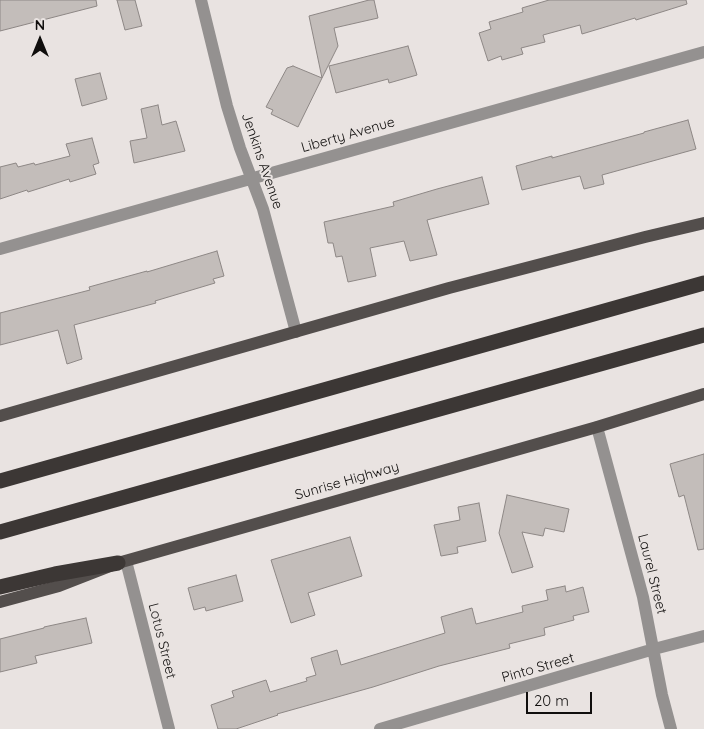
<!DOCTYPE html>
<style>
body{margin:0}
#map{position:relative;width:704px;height:729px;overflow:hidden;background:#e9e3e1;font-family:Quicksand,sans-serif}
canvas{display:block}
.north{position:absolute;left:15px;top:15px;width:50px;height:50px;-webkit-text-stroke:4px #e9e3e1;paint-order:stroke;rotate:0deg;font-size:14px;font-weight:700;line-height:20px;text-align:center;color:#100e0d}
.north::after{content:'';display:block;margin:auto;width:18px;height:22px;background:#100e0d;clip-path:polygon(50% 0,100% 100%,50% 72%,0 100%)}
.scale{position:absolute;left:526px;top:692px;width:66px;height:22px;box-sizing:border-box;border:2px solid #100e0d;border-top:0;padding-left:6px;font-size:15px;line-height:18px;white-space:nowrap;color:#100e0d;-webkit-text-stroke:4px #e9e3e1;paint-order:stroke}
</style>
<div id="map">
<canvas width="704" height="729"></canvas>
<div class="north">N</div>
<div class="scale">20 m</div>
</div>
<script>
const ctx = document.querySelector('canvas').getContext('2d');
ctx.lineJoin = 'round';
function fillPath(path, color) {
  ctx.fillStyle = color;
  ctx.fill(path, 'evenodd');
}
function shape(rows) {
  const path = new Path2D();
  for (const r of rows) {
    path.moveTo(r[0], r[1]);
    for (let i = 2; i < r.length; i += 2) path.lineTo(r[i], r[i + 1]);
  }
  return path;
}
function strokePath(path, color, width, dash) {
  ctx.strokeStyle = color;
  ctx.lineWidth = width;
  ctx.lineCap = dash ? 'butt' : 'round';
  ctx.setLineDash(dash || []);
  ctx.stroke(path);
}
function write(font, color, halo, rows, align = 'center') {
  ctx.font = font + ' Quicksand,sans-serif';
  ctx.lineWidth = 4;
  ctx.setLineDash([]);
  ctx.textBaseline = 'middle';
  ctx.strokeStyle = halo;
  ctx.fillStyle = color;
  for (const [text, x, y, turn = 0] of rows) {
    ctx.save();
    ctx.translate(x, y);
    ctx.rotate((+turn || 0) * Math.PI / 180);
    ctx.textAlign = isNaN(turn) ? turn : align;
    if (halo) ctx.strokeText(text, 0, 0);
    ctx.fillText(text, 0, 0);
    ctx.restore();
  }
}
const building = shape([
 [0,0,96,0,97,6,0,31,0,0],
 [117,0,135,0,142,26,125,30,117,0],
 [369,0,374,0,378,18,334,28,338,46,322,78,309,16,369,0],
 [549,0,686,0,687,4,636,20,635,18,582,34,580,25,543,35,545,42,521,48,523,54,502,60,501,56,488,61,479,33,491,29,489,22,523,12,522,8,549,0],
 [408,46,417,75,389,83,388,79,336,93,329,66,408,46],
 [293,66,322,78,298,127,271,114,273,110,266,107,287,68,293,66],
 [100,73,107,99,82,106,75,79,100,73],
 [158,105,162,125,176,121,185,151,134,163,130,141,147,138,141,109,158,105],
 [688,120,696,149,602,175,604,184,584,189,580,176,522,190,516,166,552,156,552,158,644,133,644,132,688,120],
 [92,138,99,163,93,165,96,174,70,182,69,179,28,192,27,190,0,199,0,167,16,163,18,167,34,163,35,165,70,156,66,144,92,138],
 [482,177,489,204,427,220,437,255,410,261,404,241,370,248,376,276,348,282,342,256,336,257,333,243,328,243,324,222,394,206,393,202,437,189,482,177],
 [217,251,224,276,213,279,215,283,155,301,156,303,74,325,82,359,67,364,58,330,0,345,0,313,90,290,89,287,147,271,147,272,217,251],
 [704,454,704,549,698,550,684,495,679,497,670,464,704,454],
 [507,495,569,509,564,532,545,528,543,536,522,532,533,567,512,573,499,533,507,495],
 [479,503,486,541,457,547,458,553,441,556,434,525,460,520,458,507,479,503],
 [350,537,362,576,308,593,315,615,291,623,271,560,350,537],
 [236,575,243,601,206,611,205,607,194,610,188,588,236,575],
 [565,586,566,592,583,587,589,612,573,616,574,620,544,628,545,635,509,644,510,648,439,666,373,687,277,714,278,715,236,729,218,729,211,705,234,697,232,691,266,680,270,692,307,681,306,678,316,675,311,658,337,650,341,665,445,633,441,617,472,608,476,624,523,612,522,606,548,600,546,590,565,586],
 [86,618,92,643,35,656,37,663,0,672,0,639,44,628,44,627,86,618]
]);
fillPath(building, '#c3bdba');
strokePath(building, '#8d8785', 1);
strokePath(shape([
 [201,0,227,106,240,148,263,209,296,332],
 [0,249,704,52],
 [597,427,643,597,662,695,671,729],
 [126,561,169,729],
 [380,729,654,649,704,636]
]), '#949190', 12);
strokePath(shape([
 [0,416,449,288,645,237,704,223],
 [0,602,59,586,118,563,597,427,704,394]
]), '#534e4c', 12);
strokePath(shape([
 [0,481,704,283],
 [0,532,704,335],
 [0,587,55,574,118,563]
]), '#3c3735', 15);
write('14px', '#100e0d', '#e9e3e1', [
 ["Liberty Avenue",348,135,-16],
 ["Jenkins Avenue",262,161,71],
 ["Sunrise Highway",347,481,-16],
 ["Laurel Street",652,574,76],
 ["Lotus Street",162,641,76],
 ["Pinto Street",538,668,-16]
]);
</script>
